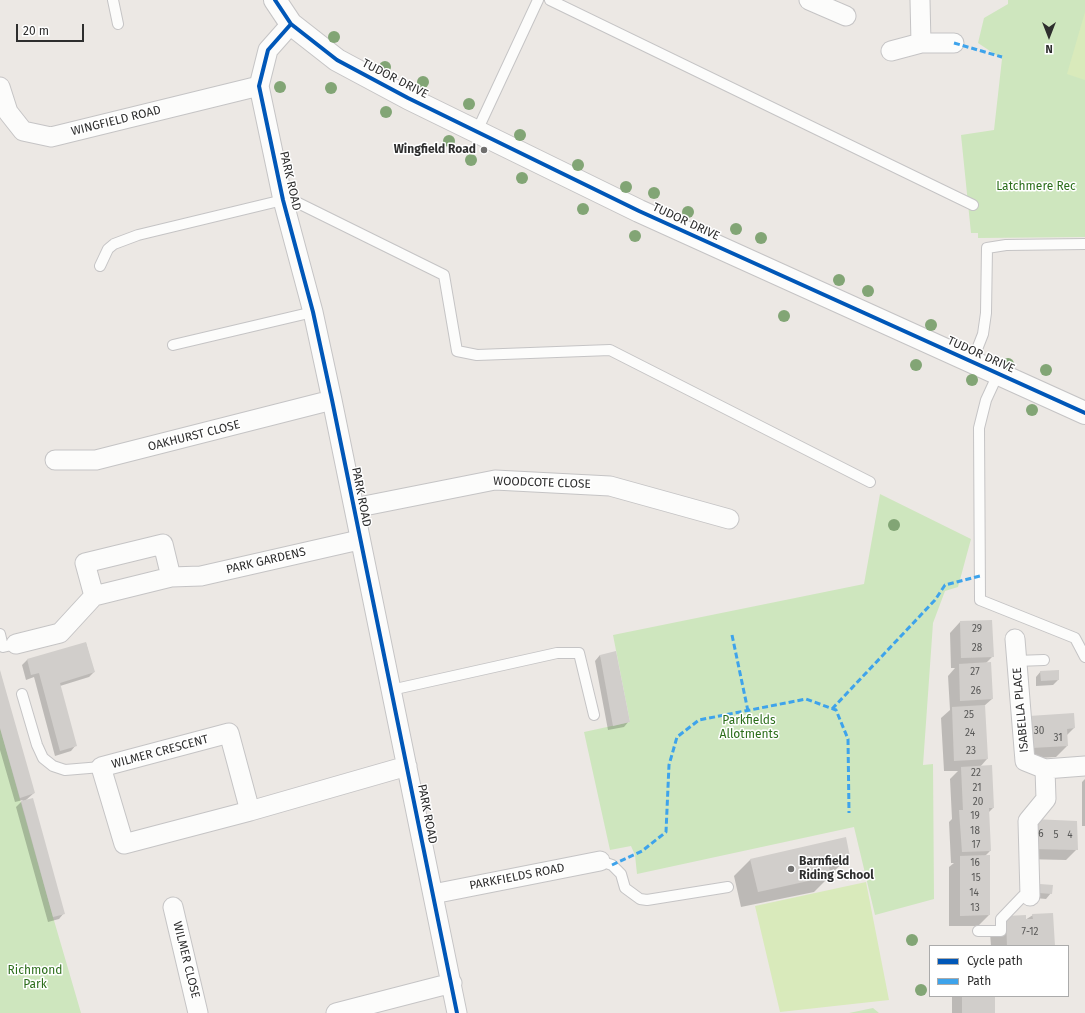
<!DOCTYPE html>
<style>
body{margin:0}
#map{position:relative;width:1085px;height:1013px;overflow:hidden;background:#ece8e4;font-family:"Fira Sans",sans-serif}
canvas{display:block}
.legend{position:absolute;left:929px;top:945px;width:140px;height:52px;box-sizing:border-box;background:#fff;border:1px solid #ababab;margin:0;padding:5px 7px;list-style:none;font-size:12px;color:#2e2e2e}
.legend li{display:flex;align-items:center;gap:8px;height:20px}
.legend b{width:20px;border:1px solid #ababab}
.north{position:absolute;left:1029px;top:16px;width:40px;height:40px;-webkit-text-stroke:3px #fff;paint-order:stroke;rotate:180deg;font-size:11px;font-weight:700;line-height:16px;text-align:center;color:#2e2e2e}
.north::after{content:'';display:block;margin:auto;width:14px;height:18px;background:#2e2e2e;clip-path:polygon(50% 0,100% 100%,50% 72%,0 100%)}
.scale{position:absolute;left:16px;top:24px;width:68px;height:18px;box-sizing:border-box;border:2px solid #2e2e2e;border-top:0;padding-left:5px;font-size:12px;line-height:14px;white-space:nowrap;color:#2e2e2e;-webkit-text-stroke:3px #fff;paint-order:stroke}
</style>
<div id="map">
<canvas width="1085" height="1013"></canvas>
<ul class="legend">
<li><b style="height:5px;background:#0057b8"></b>Cycle path</li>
<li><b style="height:5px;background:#3ea3eb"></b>Path</li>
</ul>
<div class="north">N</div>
<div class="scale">20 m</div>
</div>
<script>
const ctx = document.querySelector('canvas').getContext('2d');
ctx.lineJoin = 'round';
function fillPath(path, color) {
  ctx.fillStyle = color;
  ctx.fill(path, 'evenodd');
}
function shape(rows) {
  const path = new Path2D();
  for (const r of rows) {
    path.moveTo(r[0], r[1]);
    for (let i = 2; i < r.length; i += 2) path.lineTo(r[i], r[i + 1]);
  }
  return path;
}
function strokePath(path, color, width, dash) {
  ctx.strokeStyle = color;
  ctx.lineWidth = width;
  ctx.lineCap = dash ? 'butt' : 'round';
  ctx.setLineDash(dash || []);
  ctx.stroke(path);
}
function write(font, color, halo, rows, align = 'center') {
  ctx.font = font + ' "Fira Sans",sans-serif';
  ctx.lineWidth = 3;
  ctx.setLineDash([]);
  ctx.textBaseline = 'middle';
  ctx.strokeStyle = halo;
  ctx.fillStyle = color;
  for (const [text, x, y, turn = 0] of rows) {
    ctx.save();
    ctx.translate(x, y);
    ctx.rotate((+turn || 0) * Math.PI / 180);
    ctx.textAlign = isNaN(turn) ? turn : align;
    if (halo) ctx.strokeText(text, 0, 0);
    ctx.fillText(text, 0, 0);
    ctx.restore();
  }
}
fillPath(shape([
 [1008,0,1085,0,1085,237,978,238,978,233,971,233,961,135,994,130,1002,59,978,43,984,18,1008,4],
 [880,494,971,539,958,587,945,591,933,623,923,765,933,764,934,899,875,915,854,827,637,874,635,855,631,846,610,850,584,732,630,722,613,635,864,584],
 [0,728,53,917,81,1013,0,1013],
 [873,1008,879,1013,849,1013]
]), '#cee6be');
fillPath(shape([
 [1085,12,1085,80,1067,74],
 [866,882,889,1000,780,1012,755,906]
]), '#d9eabb');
fillPath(shape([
 [960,622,993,656,986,663,992,699,984,706,987,759,980,767,991,766,993,808,988,813,990,851,985,856,989,915,978,926,949,926,949,867,954,863,951,863,949,822,952,819,950,779,958,771,944,771,941,718,950,710,948,676,955,668,951,668,950,633],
 [86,643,94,672,89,677,60,686,76,745,71,751,55,756,34,677,26,680,22,665,27,660],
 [600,655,629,721,624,727,608,730,595,661],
 [1041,671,1058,680,1053,685,1036,686,1036,677],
 [0,672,34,793,26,800,64,913,59,919,48,922,16,807,23,800,15,802,0,750],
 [1019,728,1074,728,1066,736,1067,746,1056,757,1020,759],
 [1085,779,1085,826,1082,826,1082,782],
 [1023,831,1077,849,1066,860,1023,859],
 [845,838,849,857,832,873,829,874,830,876,814,892,741,907,734,876,750,860],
 [1041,885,1051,893,1046,899,1035,898,1036,891],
 [1033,915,1054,946,991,946,990,933,1006,917,1025,920],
 [952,996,994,996,994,1013,952,1013]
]), '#0003');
fillPath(shape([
 [992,620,994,657,961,658,960,621],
 [86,642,95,672,60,683,77,746,60,751,39,673,31,675,27,659],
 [616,651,630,722,613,726,600,655],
 [991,662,993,699,960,701,959,664],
 [0,670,35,793,20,798,0,728],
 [1059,670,1059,680,1041,681,1040,671],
 [985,705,988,759,954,761,952,707],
 [1074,713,1075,728,1067,729,1068,746,1031,748,1029,716],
 [992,765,994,808,989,808,991,851,962,852,959,810,963,810,961,767],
 [33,798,65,914,53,917,21,801],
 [1033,819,1077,821,1078,850,1033,849],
 [846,837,850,857,828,862,831,876,758,892,750,859],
 [990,855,990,915,960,916,960,856],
 [1040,884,1053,885,1052,894,1040,893],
 [1053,913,1055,946,1007,946,1006,916,1026,915,1026,919,1033,919,1032,914],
 [962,996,995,996,995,1013,962,1013]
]), '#d1cecb');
const service = shape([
 [113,0,118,24],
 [550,0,973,205],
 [477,131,538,0],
 [282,195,444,275,457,351,477,355,610,350,870,482],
 [100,266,108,249,114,244,138,235,283,200],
 [173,345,313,312],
 [972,362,983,334,986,313,987,248,1006,245,1085,244],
 [998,374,986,400,979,428,980,600,1075,638,1085,657],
 [0,634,3,647,16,644],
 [1016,661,1044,660],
 [391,690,557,653,579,653,594,715],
 [22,694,37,745,43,758,53,766,65,770,101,767],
 [600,861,612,865,621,874,625,888,640,899,647,900,728,887],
 [978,931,1001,931,1001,919,1023,896,1030,896]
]);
const minor = shape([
 [809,0,846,16],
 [920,0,921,43],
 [291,24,268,50,259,86,283,200,313,312,332,400,457,1013],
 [891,51,921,43,954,43],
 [0,87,8,112,23,131,51,137,259,86],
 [55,460,96,460,332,400],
 [354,508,495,480,610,486,729,519],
 [94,596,85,563,163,544,171,577],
 [1015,639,1025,761,1045,769,1046,799,1028,821,1030,896],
 [16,644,60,633,94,596,171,577,201,576,359,540],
 [1045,769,1085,766],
 [250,811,124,844,101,767,229,733,250,811,407,766],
 [433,894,600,861],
 [173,907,198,1013],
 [336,1013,452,983]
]);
const tertiary = shape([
 [275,0,291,24,337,60,408,98,639,211,1085,413]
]);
strokePath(service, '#c5c4c5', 12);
strokePath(minor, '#c5c4c5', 21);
strokePath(tertiary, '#c5c4c5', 24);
strokePath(service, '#fcfcfb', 10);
strokePath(minor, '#fcfcfb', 19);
strokePath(tertiary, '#fcfcfb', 22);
strokePath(shape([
 [954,43,1002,57],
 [732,635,748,711],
 [832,709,935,600,945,585,980,576],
 [612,865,642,851,666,832,669,765,677,737,699,720,806,699,836,710,848,739,849,813]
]), '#3ea3eb', 3, [6, 3]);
strokePath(shape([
 [275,0,291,24,337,60,408,98,639,211,1085,413],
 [291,24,268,50,259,86,283,200,313,312,332,400,457,1013]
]), '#0057b8', 4);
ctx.fillStyle = '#82a575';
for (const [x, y] of [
 [334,37],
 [385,67],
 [423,82],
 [280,87],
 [331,88],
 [469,104],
 [386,112],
 [520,135],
 [449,141],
 [471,160],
 [578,165],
 [522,178],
 [626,187],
 [654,193],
 [583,209],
 [688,212],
 [736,229],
 [635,236],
 [761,238],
 [839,280],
 [868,291],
 [784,316],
 [931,325],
 [1008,364],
 [916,365],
 [1046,370],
 [972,380],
 [1032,410],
 [894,525],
 [912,940],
 [921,990]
]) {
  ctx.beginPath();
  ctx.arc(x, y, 6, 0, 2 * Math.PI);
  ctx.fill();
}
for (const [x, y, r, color] of [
 [484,150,4,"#706f6e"],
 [791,869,4,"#706f6e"]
]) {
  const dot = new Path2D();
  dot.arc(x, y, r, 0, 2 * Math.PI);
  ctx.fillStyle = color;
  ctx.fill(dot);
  strokePath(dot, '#fff', 1.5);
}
write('10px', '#585857', null, [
 ["29",977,629],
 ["28",977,648],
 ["27",975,672],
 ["26",976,691],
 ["25",969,715],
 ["30",1039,731],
 ["24",970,733],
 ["31",1058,738],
 ["23",971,751],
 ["22",976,773],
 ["21",977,788],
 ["20",978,802],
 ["19",975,816],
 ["18",975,831],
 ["6",1041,834],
 ["5",1056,835],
 ["4",1070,835],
 ["17",976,845],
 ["16",975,863],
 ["15",976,878],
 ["14",974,893],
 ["13",975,908],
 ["7-12",1030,932]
]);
write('12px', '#2e2e2e', '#fff', [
 ["TUDOR DRIVE",395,79,27],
 ["WINGFIELD ROAD",116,121,-14],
 ["PARK ROAD",290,181,77],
 ["TUDOR DRIVE",686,222,25],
 ["TUDOR DRIVE",981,355,24],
 ["OAKHURST CLOSE",194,436,-14],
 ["WOODCOTE CLOSE",542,483,2],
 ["PARK ROAD",361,497,79],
 ["PARK GARDENS",266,561,-13],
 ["ISABELLA PLACE",1021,710,-95],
 ["WILMER CRESCENT",160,752,-15],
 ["PARK ROAD",427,814,79],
 ["PARKFIELDS ROAD",517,877,-11],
 ["WILMER CLOSE",186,960,76]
]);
write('bold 12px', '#2e2e2e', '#fff', [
 ["Wingfield Road",476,150],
 ["Barnfield",799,862,"left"],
 ["Riding School",799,876,"left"]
], 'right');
write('12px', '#2c6e1b', '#fff', [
 ["Latchmere Rec",1036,187],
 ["Parkfields",749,721],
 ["Allotments",749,735],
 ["Richmond",35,971],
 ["Park",35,985]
]);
</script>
